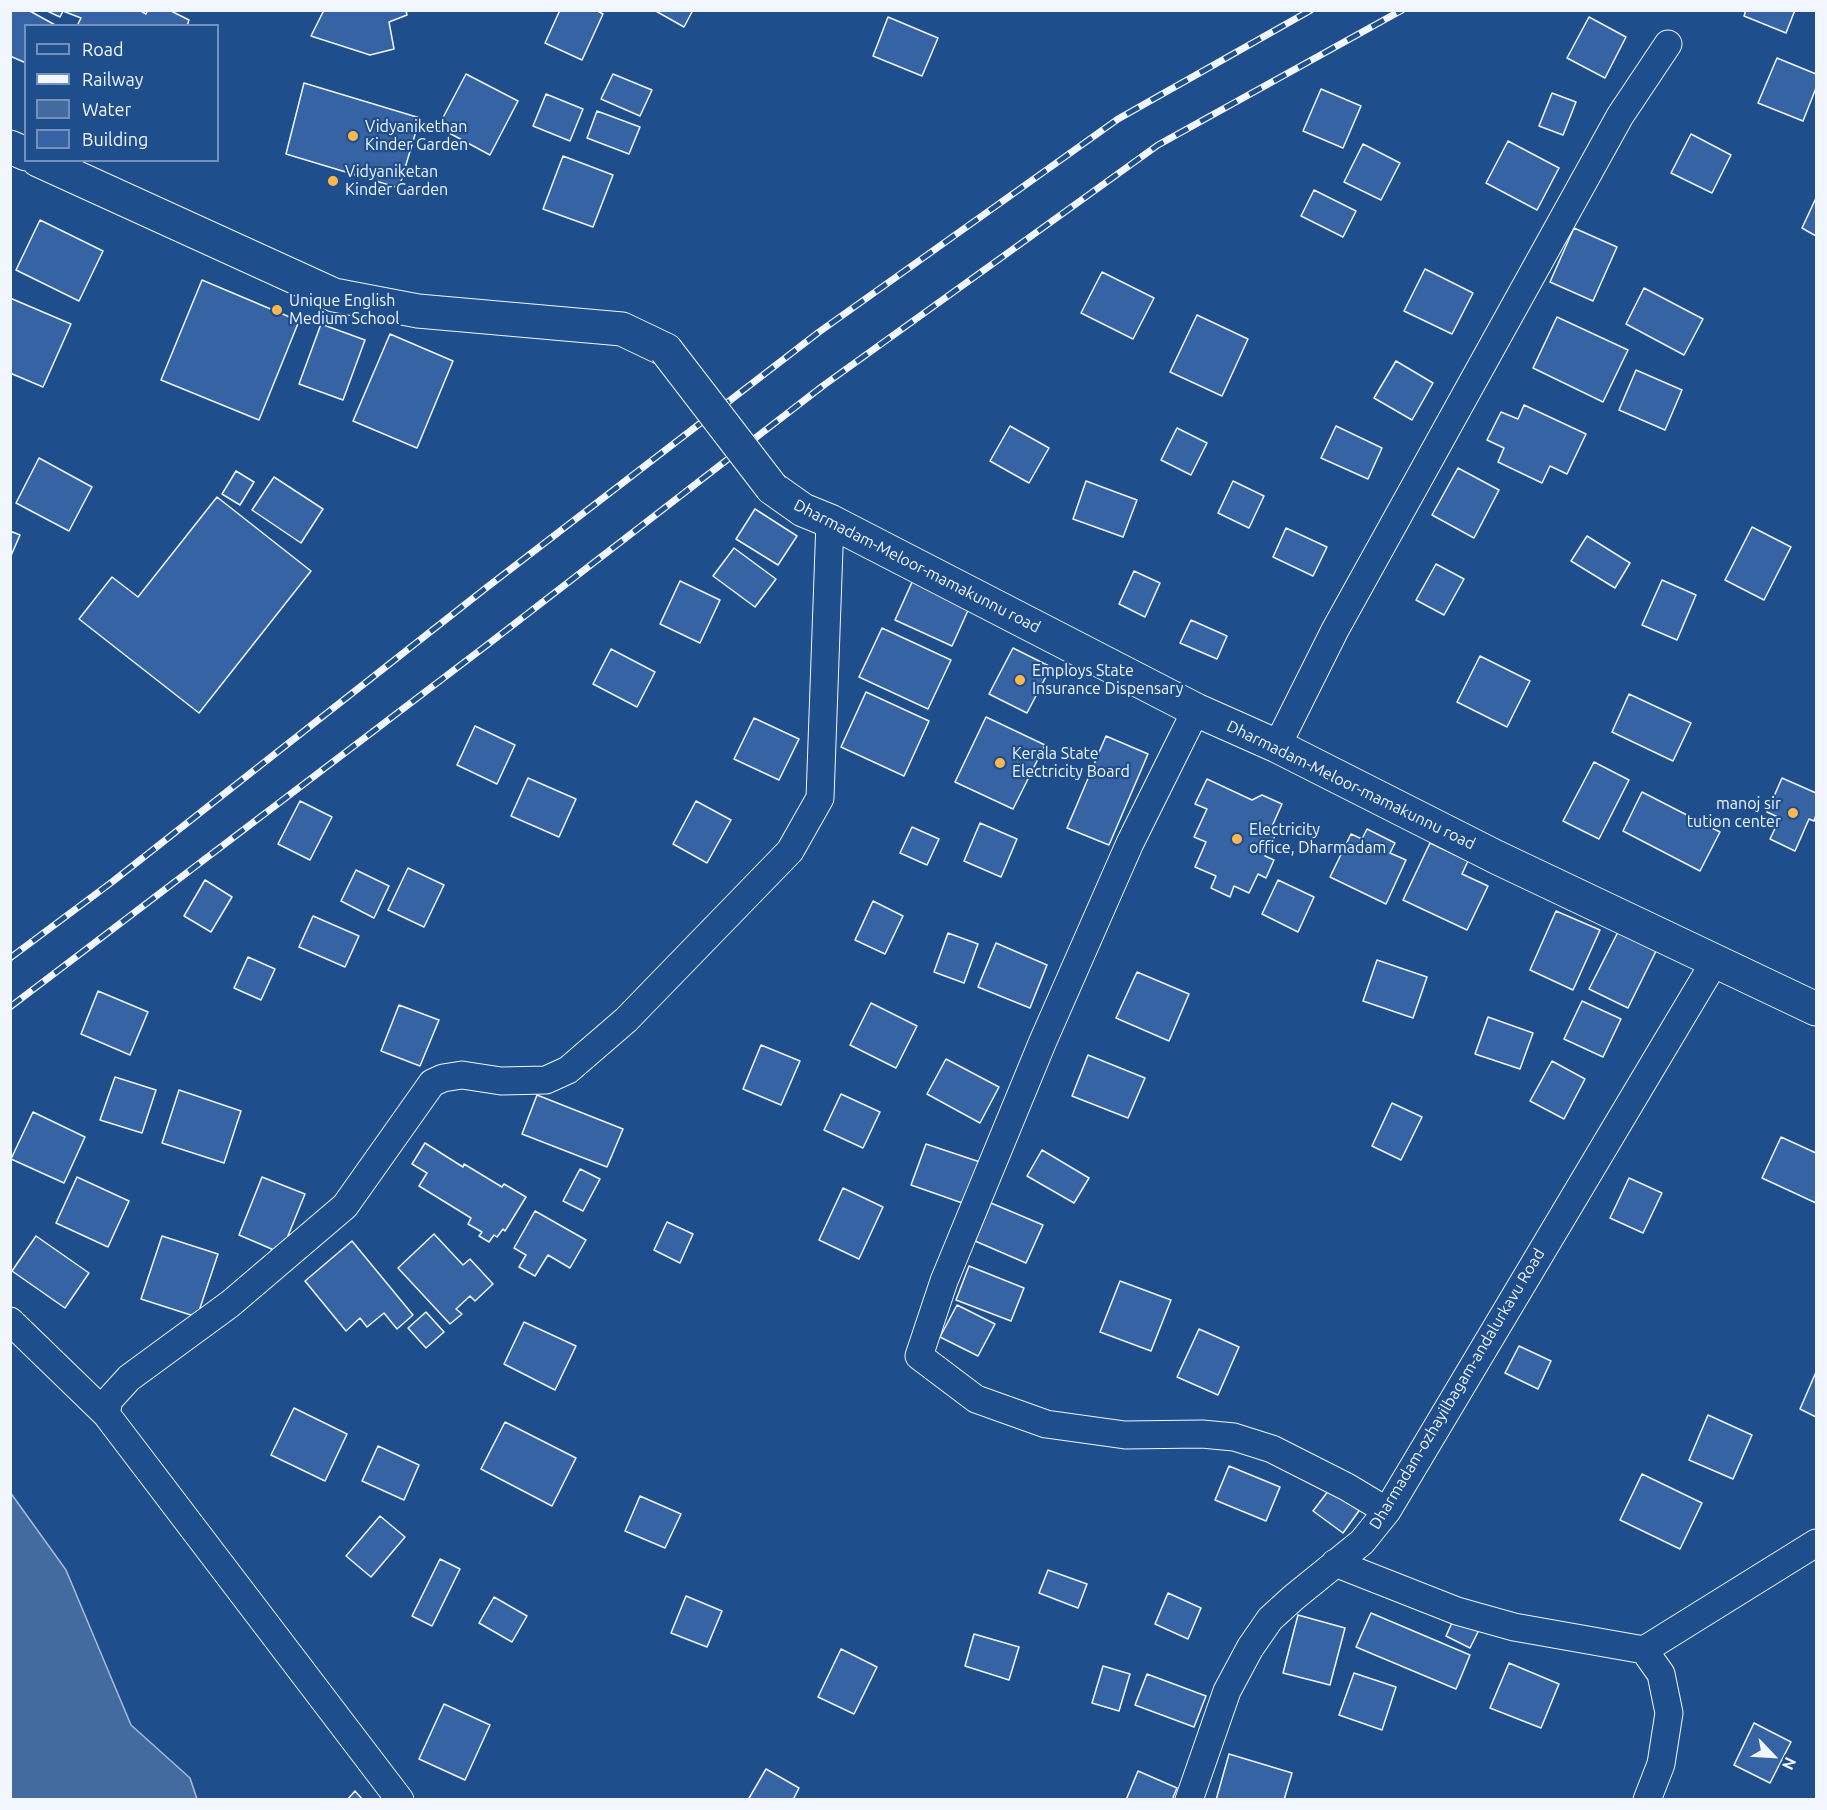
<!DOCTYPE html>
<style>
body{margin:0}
#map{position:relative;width:1827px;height:1810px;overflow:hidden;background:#1f4e8c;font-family:Ubuntu,sans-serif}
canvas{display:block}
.frame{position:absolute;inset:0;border:12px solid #f2f6ff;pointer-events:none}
.legend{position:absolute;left:24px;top:24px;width:195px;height:138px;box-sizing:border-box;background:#1f4e8c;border:2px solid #7391ba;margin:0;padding:8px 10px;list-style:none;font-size:18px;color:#f2f6ff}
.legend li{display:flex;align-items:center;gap:12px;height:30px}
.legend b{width:30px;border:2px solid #7391ba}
.north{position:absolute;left:1743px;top:1726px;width:60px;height:60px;-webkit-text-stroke:4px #1f4e8c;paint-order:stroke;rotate:115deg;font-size:16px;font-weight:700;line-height:24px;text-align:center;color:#f2f6ff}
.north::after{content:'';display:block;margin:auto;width:21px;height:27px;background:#f2f6ff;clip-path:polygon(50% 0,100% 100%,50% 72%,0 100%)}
</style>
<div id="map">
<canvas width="1827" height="1810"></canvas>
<div class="frame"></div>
<ul class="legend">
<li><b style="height:8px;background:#1f4e8c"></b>Road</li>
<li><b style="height:8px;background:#f2f6ff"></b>Railway</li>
<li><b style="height:16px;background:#446ba0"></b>Water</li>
<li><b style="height:16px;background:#3563a3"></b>Building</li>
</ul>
<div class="north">N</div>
</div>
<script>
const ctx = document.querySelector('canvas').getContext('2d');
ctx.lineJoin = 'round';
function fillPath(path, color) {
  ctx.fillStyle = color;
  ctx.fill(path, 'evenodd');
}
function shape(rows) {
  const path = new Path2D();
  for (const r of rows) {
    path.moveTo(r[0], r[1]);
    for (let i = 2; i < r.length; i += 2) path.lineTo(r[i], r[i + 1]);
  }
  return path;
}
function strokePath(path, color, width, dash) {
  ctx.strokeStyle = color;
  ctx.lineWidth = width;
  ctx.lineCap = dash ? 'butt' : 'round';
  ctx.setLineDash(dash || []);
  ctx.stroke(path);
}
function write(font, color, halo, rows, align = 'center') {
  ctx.font = font + ' Ubuntu,sans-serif';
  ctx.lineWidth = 4.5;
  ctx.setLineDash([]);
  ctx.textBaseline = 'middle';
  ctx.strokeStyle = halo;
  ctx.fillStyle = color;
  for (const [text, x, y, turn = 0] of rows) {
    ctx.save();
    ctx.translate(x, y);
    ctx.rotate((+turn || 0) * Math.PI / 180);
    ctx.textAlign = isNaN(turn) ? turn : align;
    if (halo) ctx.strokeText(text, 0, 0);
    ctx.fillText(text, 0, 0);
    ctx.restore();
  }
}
const water = shape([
 [10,1492,66,1570,131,1725,190,1778,197,1799,11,1799,10,1492]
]);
fillPath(water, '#446ba0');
strokePath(water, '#a8bbd7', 1.5);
const building = shape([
 [10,10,28,10,57,26,26,26,26,63,10,56,10,10],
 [45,10,139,10,146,14,148,10,169,10,189,20,187,26,77,26,81,18,63,11,60,17,45,10],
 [324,10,406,10,407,15,389,22,394,49,370,55,311,36,324,10],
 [560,10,596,10,603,14,582,60,545,43,560,10],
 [654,10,693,10,684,27,654,10],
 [1746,10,1795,10,1786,33,1744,16,1746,10],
 [888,17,938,38,922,76,873,56,888,17],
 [1589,17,1626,37,1605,78,1567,58,1589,17],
 [1777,58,1816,74,1816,88,1803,121,1758,103,1777,58],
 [466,74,518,101,490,155,438,127,466,74],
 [613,74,652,90,640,116,601,99,613,74],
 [304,83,420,118,399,188,286,154,304,83],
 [1321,89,1361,106,1343,148,1303,131,1321,89],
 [1552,93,1576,102,1563,135,1539,126,1552,93],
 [546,94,583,109,570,141,533,126,546,94],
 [597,111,640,127,629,154,587,138,597,111],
 [1691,134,1731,155,1712,193,1671,173,1691,134],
 [1508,141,1559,168,1537,210,1486,183,1508,141],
 [1363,144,1400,163,1381,200,1344,182,1363,144],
 [563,156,613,175,593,227,543,209,563,156],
 [1314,190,1356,211,1343,237,1301,216,1314,190],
 [1816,198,1816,236,1802,228,1816,198],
 [40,220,103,251,79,301,16,270,40,220],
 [1574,228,1617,247,1593,301,1550,282,1574,228],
 [1425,269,1473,293,1452,334,1404,311,1425,269],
 [1102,272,1154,298,1133,339,1081,313,1102,272],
 [202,280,299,321,259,420,161,380,202,280],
 [1644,288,1703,319,1684,355,1626,324,1644,288],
 [10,298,71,324,43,387,10,373,10,298],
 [1197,315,1248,339,1222,396,1170,372,1197,315],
 [1557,317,1628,350,1603,402,1533,368,1557,317],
 [321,324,365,340,343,400,299,384,321,324],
 [390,334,453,361,417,448,353,421,390,334],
 [1396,361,1433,383,1412,420,1374,398,1396,361],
 [1636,370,1682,390,1665,430,1619,410,1636,370],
 [1524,405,1586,434,1567,474,1550,466,1542,483,1498,462,1504,448,1487,440,1501,412,1518,419,1524,405],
 [1010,426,1049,448,1029,483,990,461,1010,426],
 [1336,426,1382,448,1368,479,1321,458,1336,426],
 [1177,428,1207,443,1191,475,1161,460,1177,428],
 [39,458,92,487,69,531,16,503,39,458],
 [1458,468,1499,490,1474,538,1432,515,1458,468],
 [236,471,254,482,240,505,222,494,236,471],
 [274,477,323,509,301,543,252,510,274,477],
 [1086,481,1137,500,1123,537,1073,519,1086,481],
 [1233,481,1264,496,1249,528,1218,513,1233,481],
 [217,497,311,571,199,713,79,619,112,577,138,597,217,497],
 [755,509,797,536,778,565,736,539,755,509],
 [1752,527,1791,547,1764,600,1725,580,1752,527],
 [1286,528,1327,547,1313,576,1273,557,1286,528],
 [10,531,20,535,10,558,10,531],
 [1587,536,1630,563,1615,588,1571,561,1587,536],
 [734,548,776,579,755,607,713,576,734,548],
 [1436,564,1464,579,1444,615,1416,600,1436,564],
 [1134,571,1160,583,1145,617,1119,604,1134,571],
 [913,580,970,606,952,646,895,620,913,580],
 [1662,580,1696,595,1677,640,1642,625,1662,580],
 [680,581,720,600,700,643,660,624,680,581],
 [1191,620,1227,636,1217,659,1180,643,1191,620],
 [882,628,951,660,928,709,859,677,882,628],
 [1013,648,1051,667,1027,713,989,694,1013,648],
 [611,649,655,672,637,707,593,684,611,649],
 [1480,656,1530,681,1507,727,1457,702,1480,656],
 [866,692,929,721,904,776,841,747,866,692],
 [1629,694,1691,723,1673,761,1612,732,1629,694],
 [986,717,1045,745,1013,809,955,782,986,717],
 [754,718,799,739,779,780,734,759,754,718],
 [475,726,515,745,497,784,457,765,475,726],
 [1106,736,1148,754,1109,845,1067,828,1106,736],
 [1594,762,1629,780,1599,839,1563,821,1594,762],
 [528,778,576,799,559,837,511,816,528,778],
 [1782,778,1816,793,1816,815,1814,821,1809,819,1795,851,1770,839,1780,818,1767,812,1782,778],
 [1207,779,1252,800,1262,795,1282,804,1270,831,1276,834,1265,856,1274,860,1266,878,1258,874,1249,893,1234,886,1230,897,1211,888,1216,876,1195,867,1206,842,1194,837,1207,809,1195,804,1207,779],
 [1642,792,1720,832,1700,871,1623,831,1642,792],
 [300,801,332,817,310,860,278,844,300,801],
 [696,801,731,820,707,863,673,844,696,801],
 [980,823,1017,839,1001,877,964,861,980,823],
 [912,827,939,839,927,865,900,853,912,827],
 [1367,829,1395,843,1390,853,1406,860,1386,904,1330,877,1351,834,1362,839,1367,829],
 [1430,843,1468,861,1462,874,1488,886,1467,930,1403,900,1430,843],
 [408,868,444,885,424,927,388,910,408,868],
 [356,870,389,886,374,918,341,901,356,870],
 [205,880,232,897,211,932,184,916,205,880],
 [1278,880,1314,897,1298,932,1262,914,1278,880],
 [873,901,903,916,885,954,855,940,873,901],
 [1556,911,1600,930,1573,990,1530,970,1556,911],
 [313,916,359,936,345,967,299,947,313,916],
 [1621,926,1659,945,1628,1008,1589,989,1621,926],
 [948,933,978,944,964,983,934,972,948,933],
 [996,943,1047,965,1030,1008,978,987,996,943],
 [248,957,275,969,261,1000,234,988,248,957],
 [1377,960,1427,977,1413,1018,1363,1001,1377,960],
 [1137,972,1189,994,1169,1041,1116,1018,1137,972],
 [98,991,148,1012,130,1055,81,1034,98,991],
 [1582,1001,1621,1019,1603,1057,1564,1039,1582,1001],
 [871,1003,917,1026,896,1068,850,1045,871,1003],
 [399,1005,439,1020,420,1066,381,1051,399,1005],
 [1488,1017,1533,1033,1520,1069,1475,1054,1488,1017],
 [761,1045,800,1061,781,1105,743,1089,761,1045],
 [1088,1055,1145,1078,1128,1118,1072,1096,1088,1055],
 [946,1059,999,1087,980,1123,927,1094,946,1059],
 [1552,1061,1585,1079,1564,1119,1530,1101,1552,1061],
 [115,1077,156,1090,142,1133,100,1120,115,1077],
 [179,1090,241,1111,224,1163,162,1143,179,1090],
 [841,1094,880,1112,863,1148,824,1130,841,1094],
 [537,1095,623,1129,607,1167,522,1134,537,1095],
 [1392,1103,1422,1117,1401,1160,1372,1146,1392,1103],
 [33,1112,85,1137,64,1183,11,1159,33,1112],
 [1781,1137,1816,1153,1816,1203,1762,1178,1781,1137],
 [425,1143,463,1167,464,1164,502,1187,504,1184,526,1197,505,1231,503,1229,497,1237,494,1235,489,1242,479,1236,482,1232,468,1224,471,1218,419,1186,427,1173,412,1164,425,1143],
 [926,1144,983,1163,968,1205,911,1185,926,1144],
 [1042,1150,1089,1178,1074,1203,1027,1176,1042,1150],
 [580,1169,600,1179,583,1211,563,1201,580,1169],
 [77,1177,129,1201,108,1247,56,1223,77,1177],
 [262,1177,305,1194,281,1253,239,1235,262,1177],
 [1629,1178,1662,1193,1643,1233,1610,1218,1629,1178],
 [843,1188,883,1207,859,1259,819,1240,843,1188],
 [991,1203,1043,1225,1026,1263,975,1241,991,1203],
 [535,1211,586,1240,570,1268,548,1255,535,1276,519,1267,526,1255,514,1248,535,1211],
 [667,1222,693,1234,680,1263,654,1250,667,1222],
 [434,1234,463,1265,470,1259,493,1284,475,1301,470,1296,456,1309,462,1314,450,1324,398,1268,434,1234],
 [36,1236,89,1273,65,1308,12,1271,36,1236],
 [162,1236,218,1254,197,1317,141,1299,162,1236],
 [352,1241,413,1315,397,1329,384,1313,367,1327,360,1318,346,1331,305,1281,352,1241],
 [969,1266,1024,1288,1011,1321,956,1300,969,1266],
 [1120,1281,1171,1300,1151,1351,1100,1332,1120,1281],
 [957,1305,995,1324,978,1356,940,1337,957,1305],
 [426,1312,444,1332,426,1348,408,1328,426,1312],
 [524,1322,576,1346,555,1390,504,1364,524,1322],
 [1199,1329,1239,1347,1218,1395,1177,1377,1199,1329],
 [1519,1346,1551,1361,1538,1389,1505,1373,1519,1346],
 [1816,1372,1816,1417,1800,1409,1816,1372],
 [294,1408,347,1434,325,1481,271,1455,294,1408],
 [1708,1415,1752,1435,1733,1479,1689,1460,1708,1415],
 [505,1422,576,1458,552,1506,481,1469,505,1422],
 [378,1446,419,1465,404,1500,362,1481,378,1446],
 [1229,1466,1280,1487,1266,1521,1215,1500,1229,1466],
 [1642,1474,1702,1503,1680,1549,1620,1520,1642,1474],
 [1332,1486,1361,1508,1343,1533,1313,1511,1332,1486],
 [640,1496,681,1514,665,1548,625,1531,640,1496],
 [380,1516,405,1537,371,1577,346,1556,380,1516],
 [440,1559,460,1569,432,1626,412,1616,440,1559],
 [1048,1570,1087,1584,1078,1608,1039,1593,1048,1570],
 [1168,1593,1201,1608,1188,1639,1155,1624,1168,1593],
 [686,1596,722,1611,707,1647,671,1633,686,1596],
 [494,1597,527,1616,512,1642,479,1623,494,1597],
 [1371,1613,1470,1655,1456,1689,1356,1647,1371,1613],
 [1298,1615,1345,1628,1330,1685,1283,1673,1298,1615],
 [1455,1616,1480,1628,1470,1648,1446,1636,1455,1616],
 [974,1634,1019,1647,1009,1680,965,1666,974,1634],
 [841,1649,877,1667,854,1714,818,1697,841,1649],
 [1509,1663,1559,1684,1541,1728,1490,1708,1509,1663],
 [1103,1666,1130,1674,1119,1711,1092,1703,1103,1666],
 [1354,1673,1396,1687,1382,1730,1339,1715,1354,1673],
 [1147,1674,1206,1696,1194,1727,1135,1705,1147,1674],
 [444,1704,490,1725,465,1780,419,1759,444,1704],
 [1754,1723,1791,1742,1770,1783,1734,1765,1754,1723],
 [1229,1754,1292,1773,1284,1800,1216,1800,1229,1754],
 [766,1769,799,1788,793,1800,748,1800,766,1769],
 [1138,1771,1177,1788,1172,1800,1126,1800,1138,1771],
 [355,1791,363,1800,347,1800,355,1791]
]);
fillPath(building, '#3563a3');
strokePath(building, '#f2f6ff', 1.5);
const street = shape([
 [1196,710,1130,843,1043,1041,944,1281,919,1356,976,1399,1046,1424,1125,1435,1202,1434,1234,1437,1272,1449,1347,1487,1387,1511],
 [1277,746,1335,630,1620,116,1668,44],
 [10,1321,106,1414,400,1800],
 [106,1414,109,1400,129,1378,230,1304,345,1206,432,1083,443,1078,462,1075,501,1081,546,1080,568,1070,626,1020,790,851,820,798,830,521],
 [1335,1563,1457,1611,1514,1627,1644,1650,1816,1543],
 [1644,1650,1661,1674,1669,1713,1661,1764,1647,1800],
 [1189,1800,1227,1691,1250,1648,1270,1619,1293,1598,1362,1542,1387,1511,1715,961]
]);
const secondary = shape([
 [10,147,26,154],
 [38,160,334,295,418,311,622,329,666,350],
 [772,488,803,510,830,521,1196,710,1277,746,1496,857,1816,1009]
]);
strokePath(street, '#f2f6ff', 29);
strokePath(secondary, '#f2f6ff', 35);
strokePath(street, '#1f4e8c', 27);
strokePath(secondary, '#1f4e8c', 33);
const rail = shape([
 [10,958,112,882,486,588,819,332,1118,119,1311,10],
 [10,1007,487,645,824,385,1158,145,1402,10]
]);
strokePath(rail, '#f2f6ff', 7);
strokePath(rail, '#1f4e8c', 4.5, [14]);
const secondaryBridge = shape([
 [666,350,772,488]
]);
strokePath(secondaryBridge, '#f2f6ff', 35, []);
strokePath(secondaryBridge, '#1f4e8c', 33);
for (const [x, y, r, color] of [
 [353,136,6,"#ffb74d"],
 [333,181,6,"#ffb74d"],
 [277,310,6,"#ffb74d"],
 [1020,680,6,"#ffb74d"],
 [1000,763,6,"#ffb74d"],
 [1793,813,6,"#ffb74d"],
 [1237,839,6,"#ffb74d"]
]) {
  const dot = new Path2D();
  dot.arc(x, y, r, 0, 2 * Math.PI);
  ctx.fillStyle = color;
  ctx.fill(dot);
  strokePath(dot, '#1f4e8c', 2);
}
write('16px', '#f2f6ff', '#1f4e8c', [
 ["Vidyanikethan",365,127],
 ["Kinder Garden",365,145],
 ["Vidyaniketan",345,172],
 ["Kinder Garden",345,190],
 ["Unique English",289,301],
 ["Medium School",289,319],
 ["Employs State",1032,671],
 ["Insurance Dispensary",1032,689],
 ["Kerala State",1012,754],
 ["Electricity Board",1012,772],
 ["manoj sir",1781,804,"right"],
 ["tution center",1781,822,"right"],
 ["Electricity",1249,830],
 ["office, Dharmadam",1249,848]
], 'left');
write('16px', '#f2f6ff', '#1f4e8c', [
 ["Dharmadam-Meloor-mamakunnu road",917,566,27],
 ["Dharmadam-Meloor-mamakunnu road",1351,785,26],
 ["Dharmadam-ozhayilbagam-andalurkavu Road",1457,1389,-59]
]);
</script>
